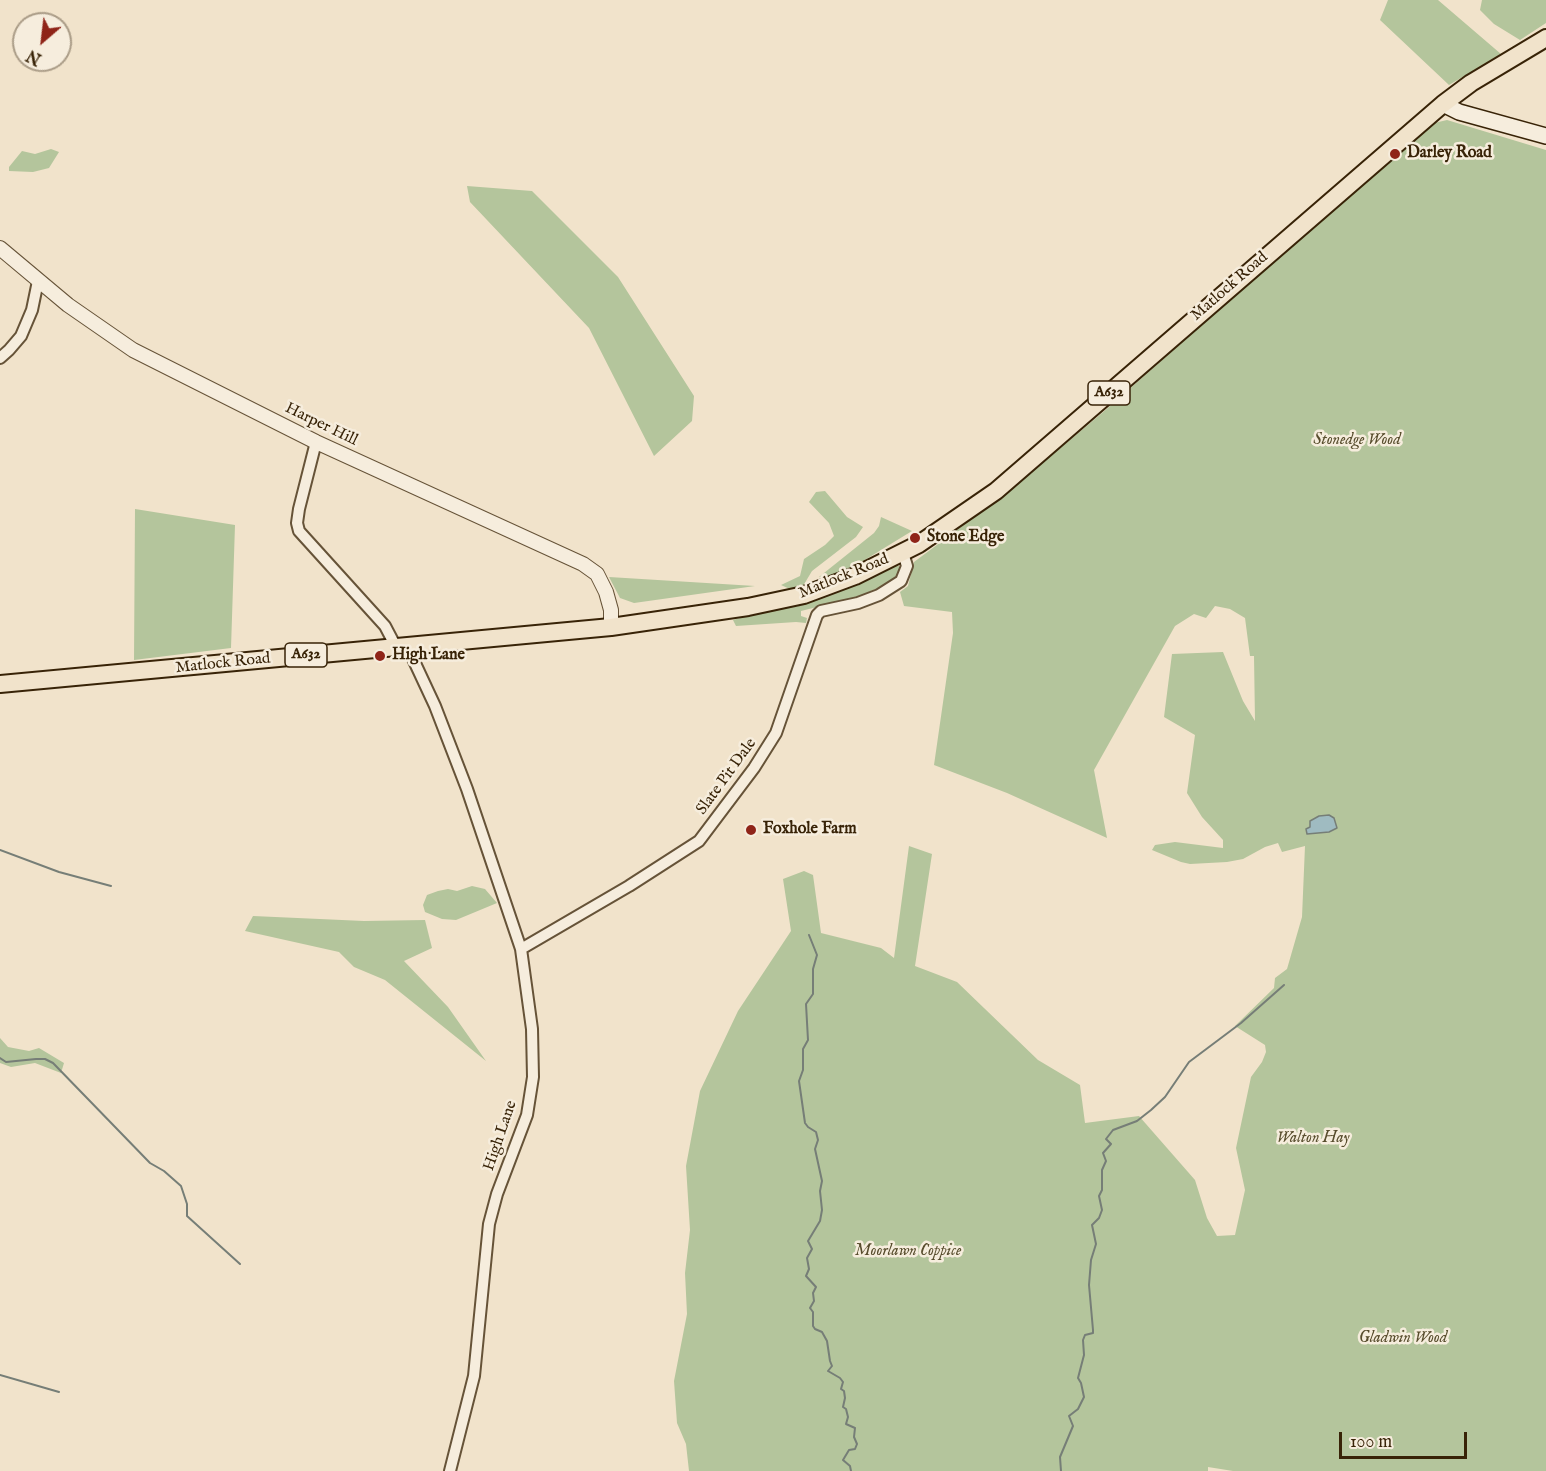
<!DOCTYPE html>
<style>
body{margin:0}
#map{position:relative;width:1546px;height:1471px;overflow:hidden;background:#f1e3cb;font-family:"IM FELL English",serif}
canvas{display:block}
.north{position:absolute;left:12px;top:12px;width:60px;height:60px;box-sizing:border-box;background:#f6eddd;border:2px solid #aa9c87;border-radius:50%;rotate:208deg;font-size:16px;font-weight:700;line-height:24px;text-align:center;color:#382307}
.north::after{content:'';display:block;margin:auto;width:21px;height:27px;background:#8f2418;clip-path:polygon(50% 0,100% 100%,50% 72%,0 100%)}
.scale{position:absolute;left:1339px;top:1432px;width:128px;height:27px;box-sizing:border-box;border:3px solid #382307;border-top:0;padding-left:8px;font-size:18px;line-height:21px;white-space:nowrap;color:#382307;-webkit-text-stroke:4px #f6eddd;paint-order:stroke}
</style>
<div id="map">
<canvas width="1546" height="1471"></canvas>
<div class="north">N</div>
<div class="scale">100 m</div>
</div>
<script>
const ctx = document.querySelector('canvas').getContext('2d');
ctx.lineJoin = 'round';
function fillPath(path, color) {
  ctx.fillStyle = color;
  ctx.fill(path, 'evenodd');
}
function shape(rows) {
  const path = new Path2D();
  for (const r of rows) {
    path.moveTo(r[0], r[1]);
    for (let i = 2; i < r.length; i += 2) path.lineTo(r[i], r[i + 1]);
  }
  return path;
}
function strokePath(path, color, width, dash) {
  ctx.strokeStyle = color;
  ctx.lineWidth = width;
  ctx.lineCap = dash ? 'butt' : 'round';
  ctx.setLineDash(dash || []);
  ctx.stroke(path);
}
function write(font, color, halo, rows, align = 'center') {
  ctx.font = font + ' "IM FELL English",serif';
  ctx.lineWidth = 5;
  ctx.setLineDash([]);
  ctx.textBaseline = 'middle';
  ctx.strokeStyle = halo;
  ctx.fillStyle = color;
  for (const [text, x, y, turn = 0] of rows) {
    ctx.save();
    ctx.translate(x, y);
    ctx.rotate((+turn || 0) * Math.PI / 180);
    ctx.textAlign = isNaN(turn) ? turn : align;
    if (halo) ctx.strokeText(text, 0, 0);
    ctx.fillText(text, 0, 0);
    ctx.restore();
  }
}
fillPath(shape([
 [1388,0,1438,0,1501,54,1449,85,1380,20],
 [1482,0,1546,0,1546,23,1520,40,1494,24,1480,10],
 [1447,120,1546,150,1546,1471,1233,1471,1208,1467,1208,1471,689,1471,686,1444,677,1423,674,1381,687,1314,685,1273,690,1230,686,1166,700,1091,738,1011,791,931,783,879,804,871,813,875,821,933,881,948,894,958,909,846,932,854,915,966,957,982,1038,1060,1080,1085,1085,1123,1139,1116,1195,1180,1207,1218,1217,1236,1235,1235,1245,1190,1236,1148,1251,1077,1262,1062,1266,1052,1265,1045,1235,1026,1274,988,1275,978,1287,969,1302,917,1305,846,1282,852,1278,843,1265,847,1243,859,1227,862,1190,864,1181,862,1152,850,1155,845,1175,842,1223,848,1223,840,1202,817,1187,793,1195,735,1164,717,1172,654,1223,652,1243,701,1255,721,1254,656,1250,656,1245,618,1230,609,1215,606,1206,618,1194,614,1175,626,1094,770,1107,838,1007,793,934,765,953,633,952,612,904,606,900,592,908,586,914,562,1008,492,1102,413,1430,124],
 [51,149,59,152,49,168,33,172,9,171,9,167,22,151,35,154],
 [467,186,532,191,618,277,694,396,692,421,654,456,589,328,470,202],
 [825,491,847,517,863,527,856,537,812,571,803,586,792,590,781,585,800,576,804,559,825,545,834,536,829,523,809,502,816,492],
 [135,509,235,525,231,648,134,660],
 [881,517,912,531,863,561,828,578,819,577,874,533,879,526],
 [895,564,899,566,900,569,897,576,880,587,857,597,801,611,801,616,807,618,806,623,796,622,736,626,733,620,793,603],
 [609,577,755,586,634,603,620,598],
 [472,886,485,889,497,903,456,920,442,919,425,912,423,905,427,895,438,891,448,889,457,891],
 [253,916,364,921,425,920,432,948,404,961,448,1007,486,1061,385,980,354,967,339,952,245,931],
 [0,1038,8,1047,29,1051,39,1048,64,1063,61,1073,35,1063,11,1067,0,1063]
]), '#b4c59c');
const water = shape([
 [1329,815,1334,818,1337,828,1329,832,1307,834,1306,829,1310,827,1310,821,1319,816,1329,815]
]);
fillPath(water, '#9fbbc1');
strokePath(water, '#767e77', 1.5);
strokePath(shape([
 [0,850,59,872,111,886],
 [809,935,817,955,813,969,813,994,806,1004,808,1040,803,1049,803,1070,799,1081,805,1123,808,1127,816,1132,818,1140,815,1149,822,1181,820,1191,822,1210,820,1221,808,1241,812,1249,807,1258,809,1269,806,1276,816,1287,813,1293,814,1301,810,1308,813,1312,813,1326,815,1329,822,1332,827,1341,830,1361,832,1366,828,1371,840,1378,843,1382,841,1389,844,1391,845,1398,843,1407,846,1409,848,1417,846,1424,855,1428,854,1437,857,1444,855,1449,849,1450,843,1460,850,1466,851,1471],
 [0,1058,6,1062,36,1059,45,1059,53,1063,150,1163,164,1171,181,1186,187,1204,187,1216,240,1264],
 [0,1375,59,1392],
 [1061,1471,1060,1457,1073,1426,1069,1416,1078,1409,1084,1397,1081,1383,1078,1378,1084,1355,1083,1340,1085,1335,1093,1333,1093,1330,1089,1285,1091,1260,1096,1244,1092,1225,1099,1218,1102,1210,1099,1196,1102,1190,1102,1170,1106,1161,1103,1153,1111,1144,1106,1139,1113,1130,1137,1121,1151,1110,1165,1097,1189,1062,1241,1023,1284,985]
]), '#767e77', 2);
const minor = shape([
 [0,358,9,350,21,336,32,310,38,281],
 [316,442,299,509,297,523,299,531,385,626,396,647],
 [407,646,435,706,467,789,521,949,532,1029,533,1077,527,1115,497,1194,489,1224,474,1376,450,1471],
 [521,949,629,886,699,841,754,768,776,733,817,615,821,611,858,603,879,595,901,581,907,566,903,553]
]);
const tertiary = shape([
 [0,248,68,305,133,350,316,442,583,564,597,574,606,592,611,610,611,627]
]);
const secondary = shape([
 [1443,104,1459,112,1546,136]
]);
const primary = shape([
 [0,684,611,627,748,607,804,595,855,576,919,544,996,491,1443,104,1471,83,1546,38]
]);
strokePath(minor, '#665338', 14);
strokePath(tertiary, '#665338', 16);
strokePath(secondary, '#382307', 18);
strokePath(primary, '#382307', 20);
strokePath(minor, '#f6eddd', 10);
strokePath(tertiary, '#f6eddd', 14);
strokePath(secondary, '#f6eddd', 15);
strokePath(primary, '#f1e3cb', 16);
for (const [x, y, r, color] of [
 [1395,154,6,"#8f2418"],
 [915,538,6,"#8f2418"],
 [380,656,6,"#8f2418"],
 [751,830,6,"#8f2418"]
]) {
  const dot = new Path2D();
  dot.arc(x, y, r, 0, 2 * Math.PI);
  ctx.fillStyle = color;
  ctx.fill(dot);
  strokePath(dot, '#f6eddd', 2);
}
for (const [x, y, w] of [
 [1109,393,42],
 [306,655,42]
]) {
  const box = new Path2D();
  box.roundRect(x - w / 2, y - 12, w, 24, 4.5);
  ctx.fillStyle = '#f6eddd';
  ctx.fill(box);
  strokePath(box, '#382307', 1.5);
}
write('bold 15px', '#382307', null, [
 ["A632",1109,393],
 ["A632",306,655]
]);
write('bold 16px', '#382307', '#f6eddd', [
 ["Darley Road",1407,154],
 ["Stone Edge",927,538],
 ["High Lane",392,656],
 ["Foxhole Farm",763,830]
], 'left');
write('16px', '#382307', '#f6eddd', [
 ["Matlock Road",1230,287,-41],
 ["Harper Hill",321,425,26],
 ["Matlock Road",844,577,-22],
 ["Matlock Road",223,664,-6],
 ["Slate Pit Dale",727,777,-54],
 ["High Lane",501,1136,-71]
]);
write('italic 16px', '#574c2c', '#f6eddd', [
 ["Stonedge Wood",1357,441],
 ["Walton Hay",1313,1139],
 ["Moorlawn Coppice",908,1252],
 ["Gladwin Wood",1403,1339]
]);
</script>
